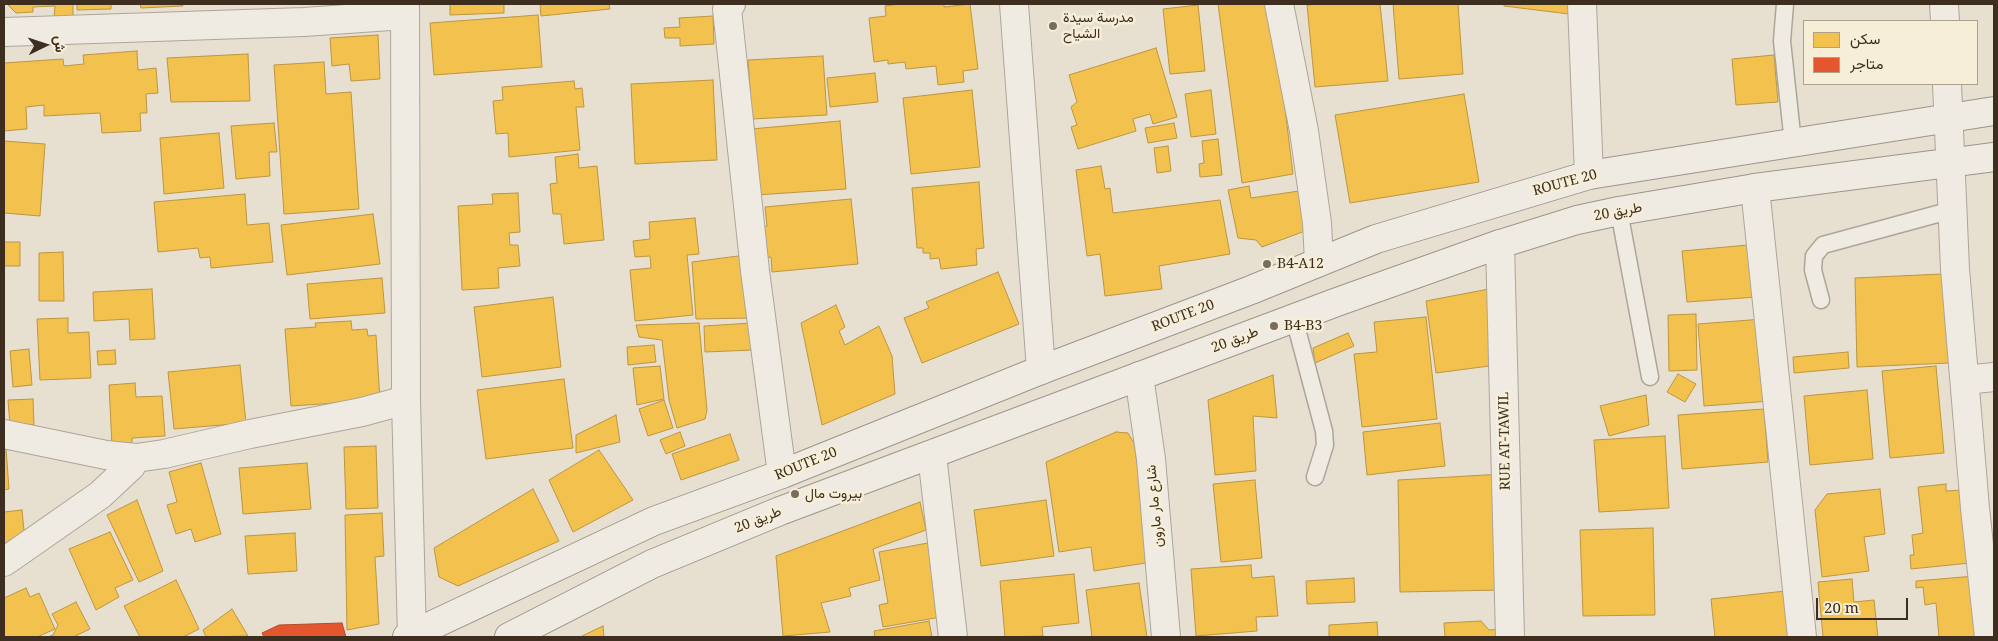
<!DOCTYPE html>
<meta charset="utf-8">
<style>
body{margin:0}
#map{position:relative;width:1998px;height:641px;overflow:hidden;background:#e7e0d1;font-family:"Noto Serif",Vazirmatn,serif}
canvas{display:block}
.frame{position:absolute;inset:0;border:5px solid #3d2e20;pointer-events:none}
.legend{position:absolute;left:1803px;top:20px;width:175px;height:65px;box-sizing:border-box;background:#f7eed8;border:1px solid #ada18e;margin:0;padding:6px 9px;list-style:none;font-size:15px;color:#3d2e20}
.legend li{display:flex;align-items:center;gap:10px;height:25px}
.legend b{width:25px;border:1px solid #ada18e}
.north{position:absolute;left:20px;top:20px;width:50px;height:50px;-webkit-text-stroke:4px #f7eed8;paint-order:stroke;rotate:86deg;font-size:14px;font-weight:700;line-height:20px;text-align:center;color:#3d2e20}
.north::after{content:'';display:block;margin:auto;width:18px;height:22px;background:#3d2e20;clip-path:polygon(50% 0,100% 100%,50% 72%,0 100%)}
.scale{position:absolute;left:1816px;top:598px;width:92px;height:22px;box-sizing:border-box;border:2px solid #3d2e20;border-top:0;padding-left:6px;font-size:15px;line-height:18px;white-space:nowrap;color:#3d2e20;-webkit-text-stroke:4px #f7eed8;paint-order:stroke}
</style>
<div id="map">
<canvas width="1998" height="641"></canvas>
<div class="frame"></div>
<ul class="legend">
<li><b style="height:14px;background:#f2c14e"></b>سكن</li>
<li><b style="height:14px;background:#e4572e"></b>متاجر</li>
</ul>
<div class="north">ش</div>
<div class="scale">20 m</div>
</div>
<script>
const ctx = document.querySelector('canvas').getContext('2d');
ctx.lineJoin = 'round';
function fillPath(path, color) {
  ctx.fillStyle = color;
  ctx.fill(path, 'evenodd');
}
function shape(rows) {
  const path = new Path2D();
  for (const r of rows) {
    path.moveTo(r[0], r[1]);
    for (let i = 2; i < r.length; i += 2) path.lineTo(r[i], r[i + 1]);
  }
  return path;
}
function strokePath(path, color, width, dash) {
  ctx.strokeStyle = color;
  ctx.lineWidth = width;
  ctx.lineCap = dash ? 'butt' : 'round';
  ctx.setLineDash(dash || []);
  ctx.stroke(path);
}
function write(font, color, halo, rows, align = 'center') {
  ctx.font = font + ' "Noto Serif",Vazirmatn,serif';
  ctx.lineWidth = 5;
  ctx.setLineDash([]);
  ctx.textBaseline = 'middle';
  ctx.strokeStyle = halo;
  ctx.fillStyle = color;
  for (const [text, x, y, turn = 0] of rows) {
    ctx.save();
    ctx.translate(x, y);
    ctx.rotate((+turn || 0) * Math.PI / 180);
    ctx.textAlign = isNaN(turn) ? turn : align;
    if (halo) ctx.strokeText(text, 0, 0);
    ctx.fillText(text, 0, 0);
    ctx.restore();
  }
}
const homes = shape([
 [7,4,73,4,73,17,54,17,55,6,33,7,33,12,16,13,7,4],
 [77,4,111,4,111,9,77,10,77,4],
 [140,4,182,4,183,6,141,8,140,4],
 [450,4,504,4,504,13,450,15,450,4],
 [540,4,609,4,610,9,541,16,540,4],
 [900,4,944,4,944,7,970,4,978,69,963,71,964,82,938,85,936,66,906,69,905,62,888,64,888,60,874,62,869,18,886,16,885,6,900,4],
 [1218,4,1269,4,1274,19,1293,174,1242,183,1218,4],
 [1321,4,1380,4,1388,81,1315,87,1307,5,1321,4],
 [1393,4,1458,4,1463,74,1399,79,1393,4],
 [1504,4,1568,4,1569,14,1504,6,1504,4],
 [1198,5,1205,71,1170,74,1163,9,1198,5],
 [538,15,542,67,434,75,430,23,538,15],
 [713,16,714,44,680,46,680,38,665,38,664,28,680,27,679,18,713,16],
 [378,35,380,79,351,81,349,64,332,66,330,38,378,35],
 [1156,48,1177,117,1153,124,1150,114,1133,119,1136,131,1078,149,1071,127,1077,125,1071,107,1077,102,1069,75,1156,48],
 [137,51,138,70,156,68,158,93,146,94,147,113,140,113,141,131,102,133,100,113,44,116,44,105,26,107,27,129,4,131,4,63,63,59,64,66,84,64,83,55,137,51],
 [248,54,250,101,171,102,167,58,248,54],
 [1774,55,1778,102,1736,105,1732,59,1774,55],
 [823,56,827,115,752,119,748,60,823,56],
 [324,62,326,94,351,92,359,209,284,214,274,65,324,62],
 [875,73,878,102,830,107,827,78,875,73],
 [713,80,717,160,635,164,631,84,713,80],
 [574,81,575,89,582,88,584,107,576,107,580,150,509,157,508,133,496,134,493,101,503,100,502,87,574,81],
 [972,90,980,167,911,174,903,98,972,90],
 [1211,90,1216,134,1191,137,1185,94,1211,90],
 [1464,94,1479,182,1350,203,1335,115,1464,94],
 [840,121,846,189,756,195,751,129,840,121],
 [274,123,277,152,269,152,270,176,236,179,231,126,274,123],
 [1174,123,1177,138,1148,143,1145,128,1174,123],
 [219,133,224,188,164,194,160,138,219,133],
 [1218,139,1222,175,1200,177,1199,164,1204,163,1202,141,1218,139],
 [4,141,45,144,40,216,4,213,4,141],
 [1168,146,1171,171,1157,173,1154,148,1168,146],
 [578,154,579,168,597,166,604,240,564,244,561,214,553,214,550,184,557,183,555,157,578,154],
 [1101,166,1105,189,1110,188,1113,213,1220,200,1230,254,1159,266,1162,289,1105,296,1100,254,1087,256,1076,170,1101,166],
 [979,182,984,248,976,249,977,265,941,269,939,258,930,259,930,253,923,253,923,248,917,248,912,188,979,182],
 [1249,186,1251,198,1306,190,1305,231,1262,247,1256,240,1238,238,1228,190,1249,186],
 [518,193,520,232,509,233,510,245,518,245,520,266,498,268,499,288,462,290,458,206,493,204,492,194,518,193],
 [245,194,247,225,269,223,273,262,211,268,210,257,200,258,198,248,158,252,154,202,245,194],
 [851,199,858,264,772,272,771,257,764,258,761,227,767,226,765,207,851,199],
 [373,214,380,264,287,275,281,225,373,214],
 [695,218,699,254,687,255,693,315,635,321,630,270,651,268,650,256,635,257,633,241,650,239,649,222,695,218],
 [4,242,20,242,20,266,4,266,4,242],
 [1748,245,1757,297,1687,302,1682,251,1748,245],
 [63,252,64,301,39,301,39,253,63,252],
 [746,255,752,318,696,319,692,262,746,255],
 [998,272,1019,324,922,363,904,318,929,308,926,302,998,272],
 [1942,274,1950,363,1857,367,1855,278,1942,274],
 [382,278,385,313,310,319,307,284,382,278],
 [152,289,155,339,130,340,129,319,94,321,93,292,152,289],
 [1489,289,1497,365,1436,373,1426,301,1489,289],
 [553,297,561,367,482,377,474,307,553,297],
 [836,305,845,327,839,331,845,345,879,326,892,356,895,394,822,425,801,323,836,305],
 [1696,314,1697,370,1669,371,1668,315,1696,314],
 [1426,317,1437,419,1362,427,1354,354,1377,352,1374,322,1426,317],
 [68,318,68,333,89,332,91,378,40,380,37,319,68,318],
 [1763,319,1770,401,1704,406,1698,324,1763,319],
 [351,321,352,330,367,329,368,336,376,335,380,400,291,406,285,329,316,327,315,323,351,321],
 [699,323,707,410,705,419,677,428,669,400,662,340,639,337,636,325,699,323],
 [752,323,754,350,705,352,704,326,752,323],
 [1348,333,1354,346,1315,363,1313,348,1348,333],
 [654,345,656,362,628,365,627,347,654,345],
 [29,349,32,385,13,387,10,351,29,349],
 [115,350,116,364,98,365,97,351,115,350],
 [1848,352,1849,368,1794,373,1793,357,1848,352],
 [240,365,246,423,174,429,168,372,240,365],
 [660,366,664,399,637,405,633,368,660,366],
 [1936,366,1944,453,1890,458,1882,371,1936,366],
 [1678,374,1696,384,1685,402,1667,392,1678,374],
 [1273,375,1277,418,1253,416,1256,471,1215,475,1208,400,1273,375],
 [564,379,573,448,486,459,477,390,564,379],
 [135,383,136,397,162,396,165,436,132,438,132,445,112,446,109,385,135,383],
 [1867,390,1873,459,1810,465,1804,396,1867,390],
 [1646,395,1649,425,1609,436,1600,406,1646,395],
 [33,399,34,425,10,426,8,400,33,399],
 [664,400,673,428,648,436,639,409,664,400],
 [1764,409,1768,462,1682,469,1678,415,1764,409],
 [616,415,620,442,576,453,576,435,616,415],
 [1440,423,1445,466,1367,475,1363,432,1440,423],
 [680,432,685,446,666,454,660,440,680,432],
 [1116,432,1128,433,1134,443,1152,562,1094,571,1091,547,1059,552,1046,462,1116,432],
 [730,434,739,460,681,480,672,454,730,434],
 [1665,436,1669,508,1599,512,1594,440,1665,436],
 [376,446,378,508,346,509,344,447,376,446],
 [4,448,6,448,9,489,4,490,4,448],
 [599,450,633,500,573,532,549,480,599,450],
 [201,463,221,534,195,542,191,529,176,534,167,505,177,502,169,472,201,463],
 [307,463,311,509,243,514,239,468,307,463],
 [1503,474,1502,590,1400,592,1398,480,1503,474],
 [1255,480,1262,558,1221,562,1213,484,1255,480],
 [1946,484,1946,491,1962,490,1970,563,1911,569,1910,555,1914,555,1912,535,1923,533,1918,487,1946,484],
 [533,489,559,541,458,586,439,577,434,548,533,489],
 [1880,489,1885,534,1864,537,1869,571,1822,577,1815,510,1827,494,1880,489],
 [137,500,163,571,139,582,107,515,137,500],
 [1046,500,1054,556,981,566,974,510,1046,500],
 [920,502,926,530,873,549,880,580,849,588,851,596,821,603,830,632,783,636,776,556,920,502],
 [22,510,25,541,4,552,4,512,22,510],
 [382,513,384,556,375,557,379,624,347,630,345,515,382,513],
 [1653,528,1655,615,1583,616,1580,530,1653,528],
 [110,532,133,580,115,588,119,597,96,610,69,549,110,532],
 [295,533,297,571,248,574,245,536,295,533],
 [928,543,941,617,883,627,879,605,888,603,879,552,928,543],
 [1251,565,1252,578,1274,576,1278,616,1256,617,1257,631,1196,636,1191,569,1251,565],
 [1074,574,1079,623,1042,627,1043,636,1005,637,1000,581,1074,574],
 [1975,576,1981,637,1939,637,1936,603,1925,605,1923,587,1916,588,1916,581,1975,576],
 [1354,578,1355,602,1307,604,1306,581,1354,578],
 [1852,579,1854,602,1874,600,1878,637,1823,637,1818,582,1852,579],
 [176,580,199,629,183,637,140,637,124,606,176,580],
 [1139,583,1147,637,1092,637,1086,590,1139,583],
 [26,588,30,597,39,593,55,629,37,637,4,637,4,598,26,588],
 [1795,590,1800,637,1715,637,1711,599,1795,590],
 [76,602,90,629,73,637,48,637,53,635,58,625,52,614,76,602],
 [232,609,248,636,206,637,203,630,232,609],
 [929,621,932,637,875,637,874,631,929,621],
 [1481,621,1489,630,1506,629,1507,637,1445,637,1444,623,1481,621],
 [1377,622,1378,637,1329,637,1329,625,1377,622],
 [603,626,604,637,580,637,603,626]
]);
fillPath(homes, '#f2c14e');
strokePath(homes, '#bc9540', 1);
const shops = shape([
 [342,623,346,637,264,637,262,633,279,625,342,623]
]);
fillPath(shops, '#e4572e');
strokePath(shops, '#b24b2a', 1);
const service = shape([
 [1785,4,1782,41,1793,143],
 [1619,211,1650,377],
 [1821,300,1813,270,1814,256,1823,245,1952,210],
 [1294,318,1324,431,1325,445,1315,477]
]);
const minor = shape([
 [731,4,727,9,755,271,782,474],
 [1014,4,1041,370],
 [1279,4,1304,131,1317,223,1319,262],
 [1582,4,1589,175],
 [4,32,304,22,405,15],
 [1755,188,1802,637],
 [1500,244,1510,637],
 [1139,376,1151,459,1166,637],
 [1965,380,1994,377],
 [4,434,106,455,136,458,164,454,250,434,362,412,406,400],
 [932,455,953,637],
 [4,562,100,495,131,466,136,458]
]);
const tertiary = shape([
 [405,4,406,400,412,637],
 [1944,4,1945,21],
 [1947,84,1955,269,1975,508,1989,637]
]);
const secondary = shape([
 [407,637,654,521,782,474,1041,370,1251,290,1376,239,1589,175,1994,111],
 [509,637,652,564,780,511,1337,302,1500,244,1577,220,1619,211,1755,188,1994,157]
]);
strokePath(service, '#ada599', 19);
strokePath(minor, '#ada599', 30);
strokePath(tertiary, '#ada599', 30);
strokePath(secondary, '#9c958a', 30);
strokePath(service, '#efebe3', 16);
strokePath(minor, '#efebe3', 28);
strokePath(tertiary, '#efebe3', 28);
strokePath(secondary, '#efebe3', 28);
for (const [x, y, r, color] of [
 [1053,26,5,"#786c5e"],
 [1267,264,5,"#786c5e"],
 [1274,326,5,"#786c5e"],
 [795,494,5,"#786c5e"]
]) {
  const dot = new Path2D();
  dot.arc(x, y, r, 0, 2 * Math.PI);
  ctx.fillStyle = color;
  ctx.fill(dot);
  strokePath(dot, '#f7eed8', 2);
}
write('14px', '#3d2e20', '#f7eed8', [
 ["مدرسة سيدة",1063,18],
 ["الشياح",1063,34],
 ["B4-A12",1277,264],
 ["B4-B3",1284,326],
 ["بیروت مال",805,494]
], 'left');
write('14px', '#3d2e20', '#f7eed8', [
 ["ROUTE 20",1565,183,-15],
 ["طريق 20",1618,212,-11],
 ["ROUTE 20",1183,316,-21],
 ["طريق 20",1235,340,-21],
 ["RUE AT-TAWIL",1505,441,-91],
 ["ROUTE 20",806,464,-22],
 ["شارع مار مارون",1155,506,-95],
 ["طريق 20",758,520,-22]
]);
</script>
